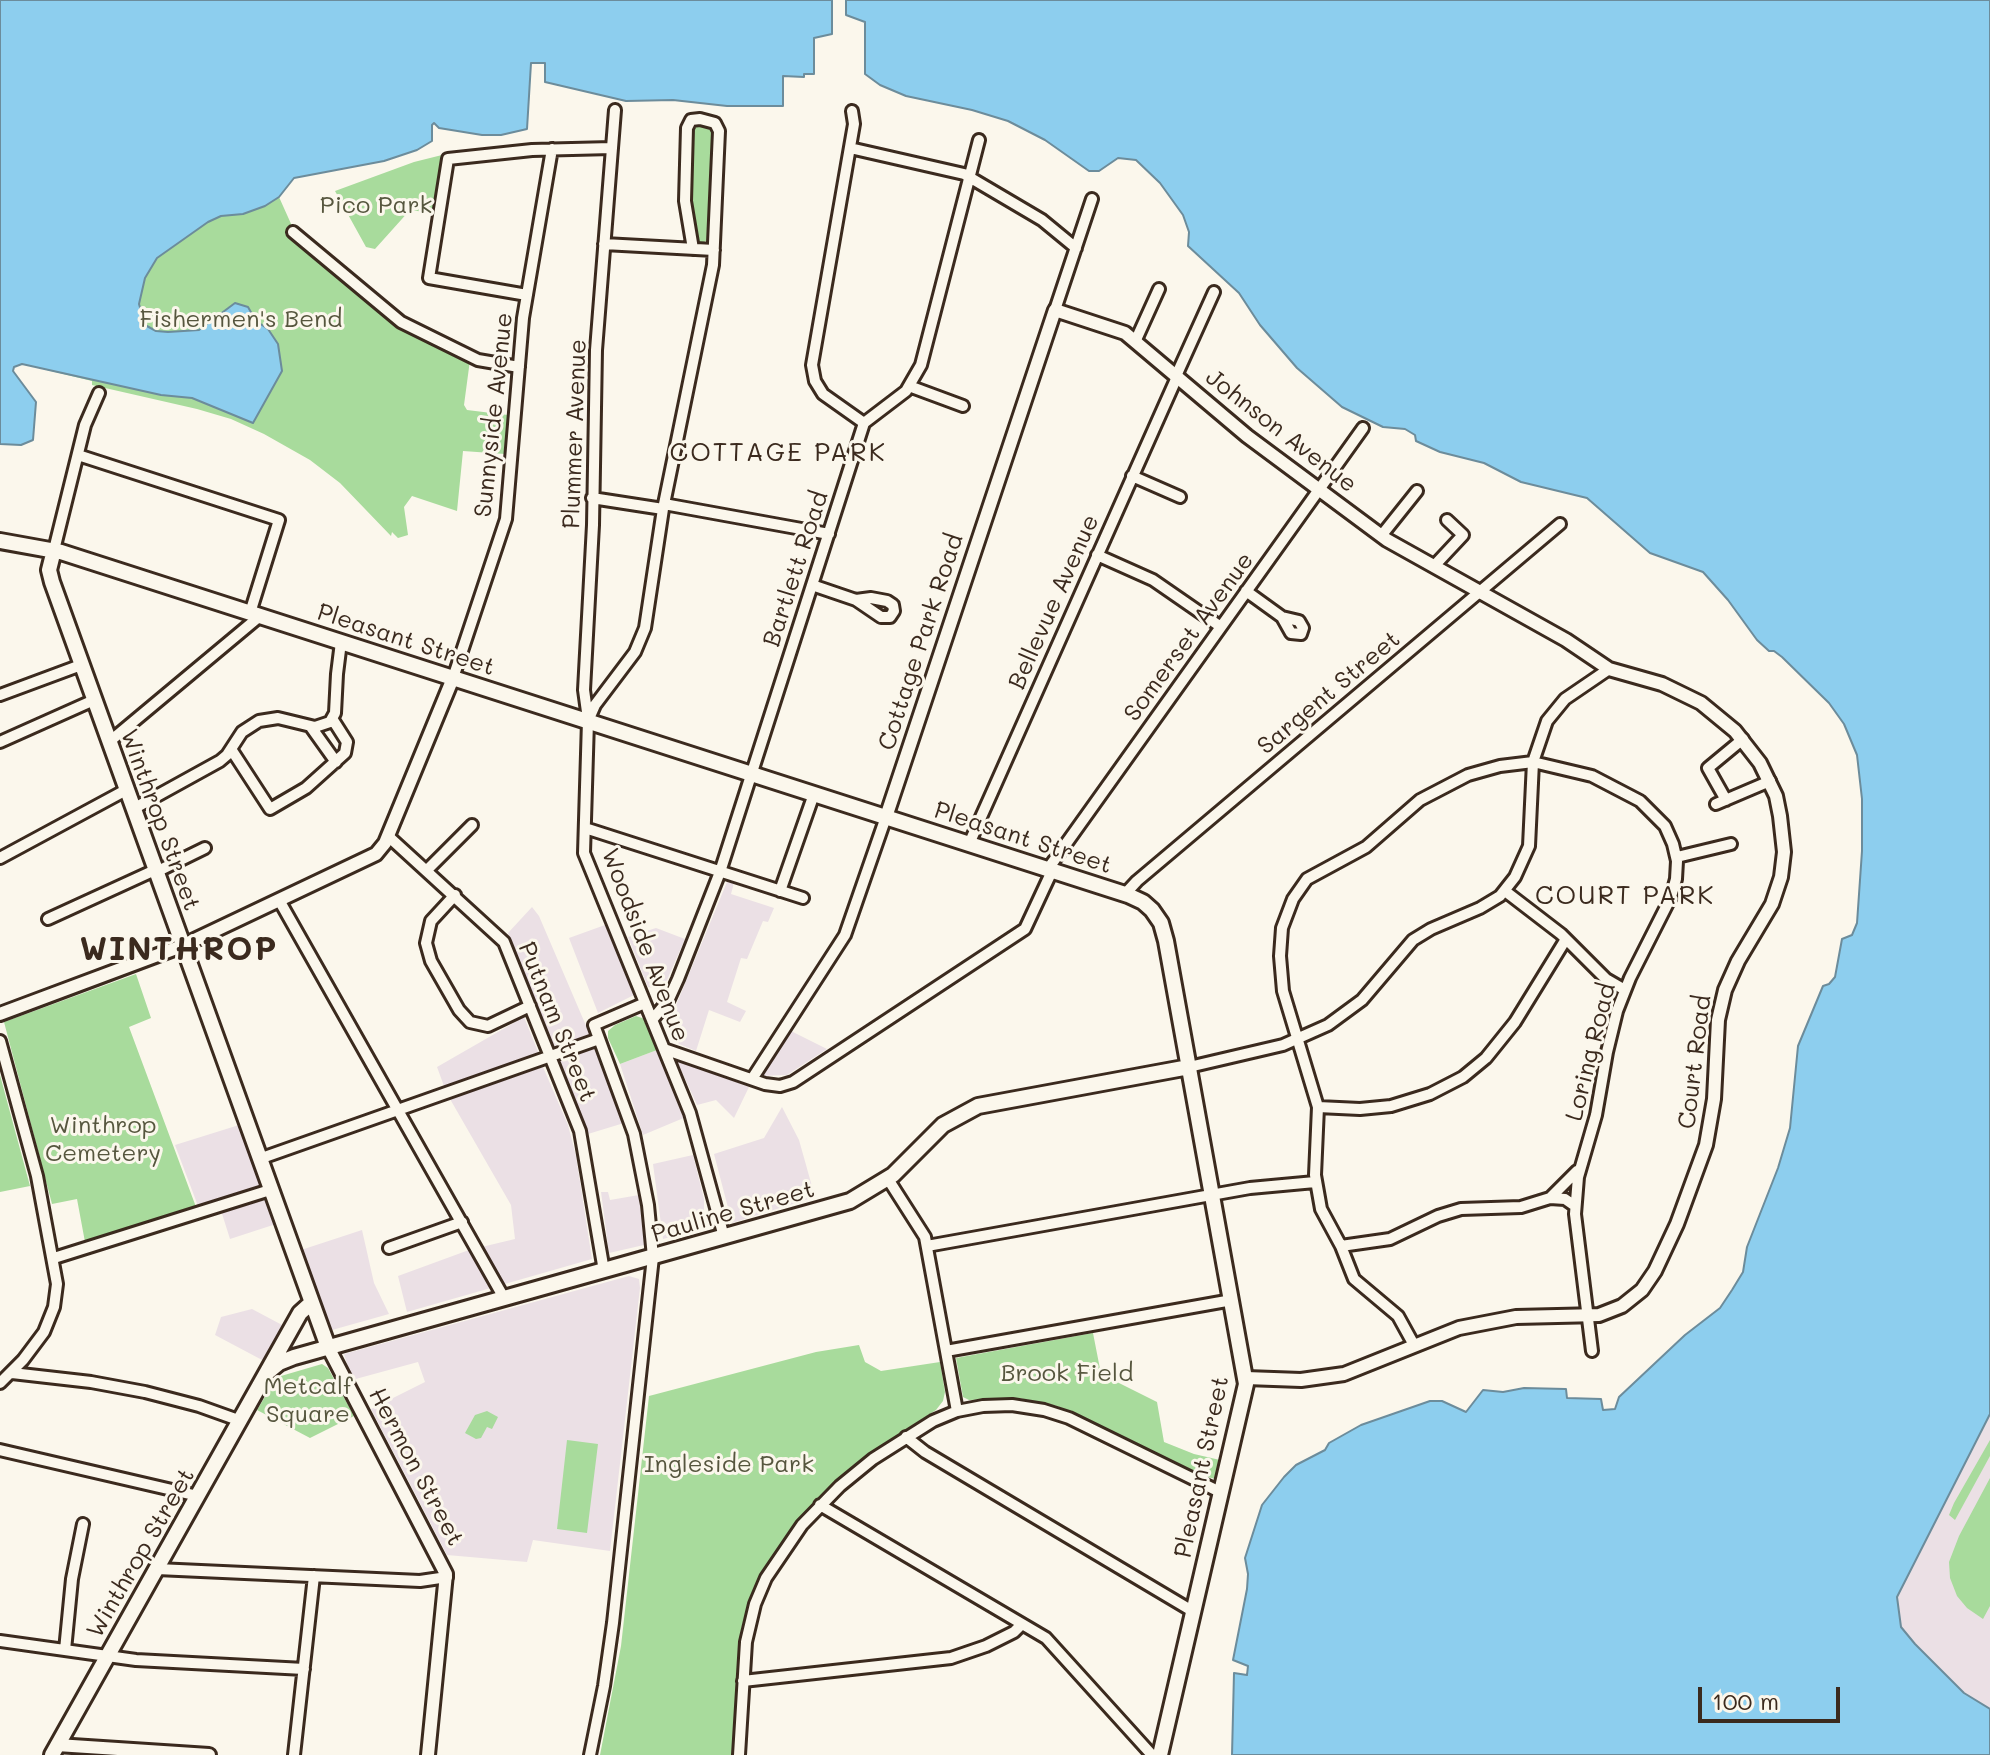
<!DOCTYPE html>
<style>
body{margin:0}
#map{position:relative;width:1990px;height:1755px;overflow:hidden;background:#fbf7ec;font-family:Mali,sans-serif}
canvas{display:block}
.scale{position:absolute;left:1698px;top:1687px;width:142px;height:36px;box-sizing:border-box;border:4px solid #3b2a1e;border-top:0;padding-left:10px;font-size:24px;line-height:28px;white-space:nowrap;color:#3b2a1e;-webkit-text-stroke:6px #fbf7ec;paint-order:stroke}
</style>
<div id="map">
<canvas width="1990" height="1755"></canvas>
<div class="scale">100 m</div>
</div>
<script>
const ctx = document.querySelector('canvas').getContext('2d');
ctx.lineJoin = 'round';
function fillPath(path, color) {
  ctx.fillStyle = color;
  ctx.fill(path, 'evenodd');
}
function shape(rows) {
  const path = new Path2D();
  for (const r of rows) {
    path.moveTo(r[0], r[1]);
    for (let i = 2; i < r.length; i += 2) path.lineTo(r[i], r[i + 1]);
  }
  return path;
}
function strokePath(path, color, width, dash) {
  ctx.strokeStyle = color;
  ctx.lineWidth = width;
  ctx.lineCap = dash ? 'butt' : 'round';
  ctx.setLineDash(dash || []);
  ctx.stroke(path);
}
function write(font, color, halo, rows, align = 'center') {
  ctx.font = font + ' Mali,sans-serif';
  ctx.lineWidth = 6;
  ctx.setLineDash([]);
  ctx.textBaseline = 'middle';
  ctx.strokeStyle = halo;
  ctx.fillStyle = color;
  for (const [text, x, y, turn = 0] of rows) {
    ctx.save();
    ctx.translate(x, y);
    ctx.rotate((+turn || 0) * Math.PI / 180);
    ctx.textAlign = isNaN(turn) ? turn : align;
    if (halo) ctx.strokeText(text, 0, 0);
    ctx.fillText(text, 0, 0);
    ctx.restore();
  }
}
fillPath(shape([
 [727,882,734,883,731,894,774,908,768,922,763,921,747,959,741,958,727,1002,746,1011,740,1022,709,1010,696,1051,679,1044,673,1037,670,1025,672,1015],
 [532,907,539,916,590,1035,557,1047,552,1043,508,933],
 [605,925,636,994,598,1013,569,938],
 [656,928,685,939,664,987,659,989,648,987,628,937],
 [524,1017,539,1054,444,1086,437,1067],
 [789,1030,827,1049,787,1075,760,1076],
 [596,1047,624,1123,588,1134,559,1060],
 [657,1050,686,1117,643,1135,620,1064],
 [676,1059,749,1087,734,1118,716,1100,697,1105],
 [543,1067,568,1125,576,1156,592,1259,407,1312,398,1276,469,1250,515,1239,511,1205,450,1099],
 [782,1107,799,1140,815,1197,732,1223,714,1154,764,1138],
 [239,1125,276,1224,230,1239,218,1201,198,1206,175,1145],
 [693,1155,704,1199,704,1222,701,1229,663,1239,653,1164],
 [601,1192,608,1192,610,1200,639,1195,644,1245,609,1253],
 [362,1230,374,1283,389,1314,332,1330,298,1251],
 [629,1276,639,1279,640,1288,610,1551,533,1540,527,1562,447,1555,371,1409,425,1382,418,1362,352,1380,344,1354],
 [252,1309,284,1326,264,1361,215,1335,221,1317],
 [1990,1414,1990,1709,1964,1693,1915,1644,1901,1627,1897,1597]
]), '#ebe0e5');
fillPath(shape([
 [598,25,814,74,805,74,804,77,784,76,783,106,727,106,673,100,626,101,545,82,545,63,531,63,527,129,501,135,482,135,439,128,434,123,432,125,432,141,417,150,384,161,294,178,279,197,292,226,355,290,470,360,464,405,467,410,508,415,505,454,463,451,457,511,412,496,404,507,408,535,398,538,392,532,391,536,340,483,310,460,264,434,231,419,197,409,92,385,92,381,22,364,14,367,13,371,36,402,33,440,21,445,0,444,0,313],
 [696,123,709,126,714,132,709,239,701,244,695,235,690,211,691,127],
 [442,155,432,213,410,210,375,249,366,247,335,191,414,162],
 [136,974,151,1018,129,1027,196,1207,85,1242,77,1199,52,1204,4,1022],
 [636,1016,645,1019,657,1050,620,1064,608,1038,608,1031,615,1025],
 [0,1075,30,1186,0,1192],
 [1093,1333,1101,1374,1157,1402,1164,1442,1194,1454,1220,1460,1216,1479,1203,1476,1057,1406,1019,1398,969,1400,963,1397,956,1358],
 [859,1345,865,1362,881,1371,940,1362,945,1392,943,1401,936,1410,866,1456,840,1477,797,1522,763,1570,748,1603,741,1630,732,1755,600,1755,621,1646,649,1396,816,1352],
 [322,1364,328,1368,354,1416,310,1438,257,1410,274,1382,281,1376],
 [487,1411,498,1417,492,1429,487,1427,481,1438,476,1439,465,1433,475,1415],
 [567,1440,598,1444,587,1533,557,1529],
 [1990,1440,1990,1456,1955,1520,1949,1515,1954,1503],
 [1990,1478,1990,1606,1983,1619,1967,1608,1957,1596,1950,1578,1949,1562,1959,1536]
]), '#a8db9c');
const water = shape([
 [0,0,832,0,832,34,814,38,814,74,804,74,804,77,783,76,783,106,727,106,673,100,626,101,545,82,545,63,531,63,527,129,501,135,482,135,439,128,434,123,432,125,432,141,417,150,384,161,294,178,279,197,265,206,243,214,221,216,208,222,157,258,145,278,139,304,145,325,156,331,168,332,199,330,235,303,248,307,256,321,268,329,278,344,282,371,253,423,192,398,161,395,22,364,14,367,13,371,36,402,33,440,21,445,0,444,0,0],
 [846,0,1990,0,1990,1414,1897,1597,1901,1627,1915,1644,1964,1693,1990,1709,1990,1755,1232,1755,1234,1673,1247,1675,1248,1666,1233,1660,1247,1589,1248,1574,1245,1558,1262,1505,1284,1477,1296,1465,1325,1450,1329,1443,1361,1425,1430,1401,1442,1401,1466,1412,1483,1390,1503,1392,1524,1388,1566,1389,1567,1398,1601,1399,1603,1410,1615,1409,1619,1397,1685,1335,1720,1308,1732,1290,1743,1272,1747,1247,1778,1168,1790,1128,1798,1046,1823,986,1829,984,1835,977,1842,939,1852,935,1857,923,1862,851,1862,799,1857,755,1844,724,1829,703,1782,657,1774,651,1769,651,1757,640,1728,600,1703,572,1650,553,1587,498,1521,482,1484,463,1440,452,1416,441,1415,435,1405,429,1383,427,1342,407,1297,368,1260,325,1239,293,1188,246,1189,232,1183,215,1160,183,1136,160,1118,158,1099,171,1089,171,1045,140,1008,121,972,110,906,96,880,85,865,74,865,22,846,15,846,0]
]);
fillPath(water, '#8dceee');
strokePath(water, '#6c8c9b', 2);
const minor = shape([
 [852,111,854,124,812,365,815,381,823,394,864,423],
 [850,148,964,174,1042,220,1076,248],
 [293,232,401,322,478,360,519,367],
 [604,244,714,250],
 [693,249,685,201,687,128,691,120,700,119,715,123,719,131,713,265,663,509,645,628,635,652,595,705,588,721,584,853,690,1113,724,1237],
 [527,295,429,278,448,159,532,150,612,148],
 [1055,310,1092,199],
 [1135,342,1159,289],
 [1176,376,1214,292],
 [909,386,963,406],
 [78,455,279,520,250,613],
 [1132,476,1180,497],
 [592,498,663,509],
 [664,504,829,534],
 [1381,536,1417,491],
 [54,550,85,425,99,393],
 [1097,555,1153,580,1221,627],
 [1434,566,1463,535,1447,520],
 [812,585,856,600,881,617,890,617,894,611,893,605,887,601,871,598,856,600],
 [1246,591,1282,617,1299,621,1303,628,1301,634,1291,633,1282,617],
 [453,678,506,519,523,318,552,149],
 [0,695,81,665],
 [588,719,584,690,593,525,596,350,615,110],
 [311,727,336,762],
 [0,742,94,700],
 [109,742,260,616],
 [231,749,270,809,306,788,345,753,347,742,333,720],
 [1726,800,1708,768,1743,739],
 [1716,804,1770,781],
 [133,809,220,761,227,755,242,732,259,721,278,718,315,727,330,722,335,713,337,674,341,642],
 [585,828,803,898],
 [388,836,504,942,580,1131,604,1271],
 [969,844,1177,377],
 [1677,857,1731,844],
 [0,858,126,790],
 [428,869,472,825],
 [1048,869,1363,428],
 [156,872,205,848],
 [780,891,814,794],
 [1505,891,1561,934,1606,979,1625,990],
 [1125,894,1137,881,1560,524],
 [455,895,431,921,426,943,431,961,459,1010,470,1022,488,1026,530,1006],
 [279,900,504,1298],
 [48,919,155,870],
 [652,1020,668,1001,678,979,720,872,864,423,906,391,921,365,979,140],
 [0,1041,37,1176,57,1284,54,1307,44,1332,23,1360,0,1383],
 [664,1049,765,1084,780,1086,793,1082,1025,929,1052,871],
 [1189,1067,1283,1045,1328,1025,1362,1000,1413,940,1431,929,1480,908,1500,896,1515,877,1529,846,1533,762,1547,721,1565,699,1609,669],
 [752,1079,845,935,886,817],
 [1318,1107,1360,1109,1391,1106,1430,1094,1463,1077,1486,1058,1515,1022,1566,939],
 [259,1159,599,1039],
 [888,1179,925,1237,957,1411],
 [1550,1198,1577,1171],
 [927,1246,1250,1188,1315,1182],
 [1341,1246,1390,1239,1438,1216,1461,1209,1521,1207,1550,1198,1565,1199,1575,1206],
 [389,1248,462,1222],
 [54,1258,270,1190],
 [1414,1345,1398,1316,1354,1279,1341,1246,1321,1209,1315,1175,1318,1107,1283,991,1280,956,1282,928,1293,899,1307,879,1366,847,1420,800,1468,775,1500,766,1533,762,1592,776,1640,801,1665,826,1673,844,1677,861,1676,879,1671,897,1630,978,1617,1011,1607,1052,1596,1115,1578,1177,1575,1214,1592,1351],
 [946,1351,1232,1300],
 [12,1373,91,1382,145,1392,199,1406,241,1421],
 [906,1437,925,1452,1194,1612],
 [0,1450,198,1496],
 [820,1505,1046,1638,1152,1755],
 [157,1569,420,1581,447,1577],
 [0,1641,136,1660,304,1669],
 [65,1650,72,1579,83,1524],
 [743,1681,951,1658,986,1646,1014,1632,1022,1624],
 [294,1755,314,1576],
 [590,1755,604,1686,613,1623,653,1257,648,1205,634,1134,594,1025,645,1003],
 [739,1755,746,1642,755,1604,766,1578,802,1525,840,1486,873,1459,933,1421,957,1411,983,1406,1012,1405,1044,1410,1069,1418,1222,1493]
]);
const tertiary = shape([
 [886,817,1055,310,1125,333,1247,436,1387,540,1566,640,1609,669,1662,684,1701,703,1735,731,1760,763,1776,796,1780,816,1784,852,1781,877,1772,904,1738,961,1725,990,1718,1020,1714,1099,1706,1145,1677,1224,1655,1271,1642,1290,1622,1306,1599,1315,1516,1317,1459,1328,1344,1374,1301,1380,1246,1378],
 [0,1014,182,946,376,854,385,843,453,678],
 [328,1347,446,1574,428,1755],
 [57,1745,209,1755]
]);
const secondary = shape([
 [0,541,61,552,1128,895,1143,902,1152,910,1161,923,1166,941,1246,1384,1160,1755],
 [54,550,49,570,52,582,328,1347],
 [268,1372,279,1363,294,1357,850,1201,893,1175,943,1125,978,1106,1189,1067],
 [52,1755,300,1313,310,1304]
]);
strokePath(minor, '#3b2a1e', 16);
strokePath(tertiary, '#3b2a1e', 18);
strokePath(secondary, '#3b2a1e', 20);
strokePath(minor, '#fbf7ec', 10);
strokePath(tertiary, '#fbf7ec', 12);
strokePath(secondary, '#fbf7ec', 14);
write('24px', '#56563e', '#fbf7ec', [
 ["Pico Park",376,206],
 ["Fishermen's Bend",241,320],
 ["Winthrop",103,1126],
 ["Cemetery",103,1154],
 ["Brook Field",1067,1374],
 ["Metcalf",308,1387],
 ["Square",308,1415],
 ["Ingleside Park",729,1465]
]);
write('24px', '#3b2a1e', '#fbf7ec', [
 ["Sunnyside Avenue",494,415,-84],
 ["Johnson Avenue",1281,431,38],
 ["Plummer Avenue",575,434,-88],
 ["Bartlett Road",796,569,-72],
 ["Bellevue Avenue",1054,602,-66],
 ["Somerset Avenue",1189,637,-54],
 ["Pleasant Street",406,640,18],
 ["Cottage Park Road",921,642,-72],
 ["Sargent Street",1329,693,-40],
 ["Winthrop Street",160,820,70],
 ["Pleasant Street",1023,838,18],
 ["Woodside Avenue",645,945,69],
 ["Putnam Street",557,1022,68],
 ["Loring Road",1591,1052,-76],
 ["Court Road",1695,1062,-83],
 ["Pauline Street",733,1212,-16],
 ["Hermon Street",416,1467,62],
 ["Pleasant Street",1202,1467,-78],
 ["Winthrop Street",141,1553,-60]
]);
ctx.letterSpacing = '2px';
write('26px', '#3b2a1e', '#fbf7ec', [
 ["COTTAGE PARK",778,453],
 ["COURT PARK",1625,896]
]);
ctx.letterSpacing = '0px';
ctx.letterSpacing = '2px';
write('bold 32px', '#3b2a1e', '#fbf7ec', [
 ["WINTHROP",179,950]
]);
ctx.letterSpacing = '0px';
</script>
